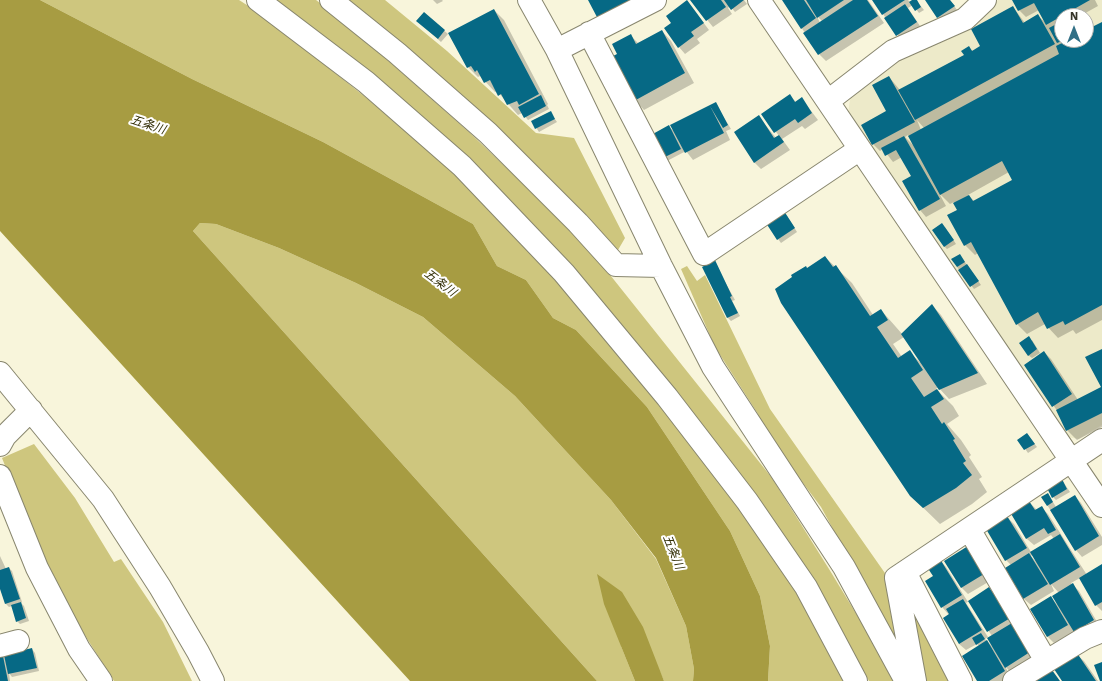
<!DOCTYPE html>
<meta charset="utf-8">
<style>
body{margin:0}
#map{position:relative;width:1102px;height:681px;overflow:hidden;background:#f8f5db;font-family:"Work Sans",sans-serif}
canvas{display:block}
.north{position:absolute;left:1054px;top:8px;width:40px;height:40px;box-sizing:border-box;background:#fff;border:1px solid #afafaa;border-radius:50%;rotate:0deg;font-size:11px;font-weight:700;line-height:16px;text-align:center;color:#37362b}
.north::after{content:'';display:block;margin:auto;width:14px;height:18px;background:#327086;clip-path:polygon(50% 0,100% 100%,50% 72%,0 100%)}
</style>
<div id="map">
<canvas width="1102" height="681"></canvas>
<div class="north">N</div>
</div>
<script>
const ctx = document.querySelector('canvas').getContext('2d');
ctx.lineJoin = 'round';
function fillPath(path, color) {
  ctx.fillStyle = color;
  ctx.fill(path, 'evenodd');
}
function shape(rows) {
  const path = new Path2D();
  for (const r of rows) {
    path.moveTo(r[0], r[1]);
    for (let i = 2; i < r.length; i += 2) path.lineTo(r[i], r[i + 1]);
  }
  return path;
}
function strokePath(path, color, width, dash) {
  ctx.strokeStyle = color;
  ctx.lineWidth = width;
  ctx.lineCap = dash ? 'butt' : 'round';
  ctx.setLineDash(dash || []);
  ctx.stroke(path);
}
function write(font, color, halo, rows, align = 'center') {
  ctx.font = font + ' "Work Sans","Noto Sans JP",sans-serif';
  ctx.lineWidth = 4;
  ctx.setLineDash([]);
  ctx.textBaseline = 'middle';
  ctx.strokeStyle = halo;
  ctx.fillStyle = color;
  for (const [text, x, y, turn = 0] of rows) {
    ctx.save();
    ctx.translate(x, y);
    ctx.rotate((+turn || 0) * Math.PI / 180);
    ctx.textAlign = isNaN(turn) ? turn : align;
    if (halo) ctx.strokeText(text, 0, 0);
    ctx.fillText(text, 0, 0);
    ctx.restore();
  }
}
fillPath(shape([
 [998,0,1102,0,1102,425,1079,439,1067,437,848,114,850,99,898,60,968,29],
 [1062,16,1086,16,1086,40,1062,40]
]), '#edeac9');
fillPath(shape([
 [40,0,239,0,261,14,369,100,466,184,606,334,736,502,796,590,844,681,768,681,770,646,760,596,730,531,647,407,576,330,553,318,526,280,497,266,473,224,323,142,192,79],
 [273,0,316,0,340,18,470,133,583,241,772,478,829,569,897,681,869,681,815,585,758,499,680,395,575,273],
 [348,0,385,0,447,51,536,133,574,138,625,238,618,250,578,208],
 [200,223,216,224,279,248,356,283,423,317,515,396,611,500,656,559,686,626,694,669,693,681,664,681,660,672,621,646,635,681,597,681,193,231],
 [687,266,697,281,705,275,770,409,887,576,908,667,821,507,760,426,758,414,715,347,681,269],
 [34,444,75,498,114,562,121,559,163,622,192,681,114,681,51,582,2,458],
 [908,596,950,681,925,681]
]), '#cec67e');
fillPath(shape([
 [0,0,40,0,192,79,323,142,473,224,497,266,526,280,553,318,576,330,647,407,730,531,760,596,770,646,768,681,693,681,694,669,686,626,656,558,611,500,515,396,423,317,356,283,279,248,216,224,200,223,193,231,597,681,410,681,0,231],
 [597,574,622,592,643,627,664,681,635,681,604,604]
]), '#a79c42');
fillPath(shape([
 [433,0,442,0,443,1,437,4],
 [691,0,744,0,747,4,735,12,730,6,728,8,732,14,713,27],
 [783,0,868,0,884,23,826,61,819,54],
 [817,16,822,21,820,23],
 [873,0,908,0,910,2,916,0,924,10,919,13,913,5,908,8,920,26,900,38],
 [926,0,950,0,957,10,940,21],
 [1013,0,1095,0,1098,6,1080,16,1062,16,1062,40,1086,40,1086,31,1102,23,1102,320,1076,334,1073,330,1058,338,1045,324,1027,334,1017,324,978,253,975,255,965,245,958,210,954,202,950,204,939,193,946,206,926,217,920,210,912,177,902,157,893,162,883,149,880,151,873,144,888,111,889,77,900,90,965,55,969,48,973,51,982,46,1013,7,1025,23,1038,16,1045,22,1039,10,1026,17,1019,10],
 [917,120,924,128,921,130],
 [908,135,913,145,905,137],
 [1009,172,1013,180,975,202,968,195],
 [687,1,709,30,697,39,700,43,685,54,679,47,673,23],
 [494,10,504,20,548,104,547,105,549,109,528,120,522,113,518,115,497,91,495,92,480,76,478,77,468,67],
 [424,13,448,34,441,42,421,24],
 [662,31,671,41,694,83,644,110,635,100,618,54,631,36,638,43],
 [790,96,796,102,802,99,818,120,805,129,802,126,782,139,790,150,761,169,754,162,759,117,776,138,779,136,763,114],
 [715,103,731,129,726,131,730,140,693,160,686,151,667,161,664,158,669,127,675,132,709,106,713,110],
 [550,112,557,122,539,132,532,121],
 [787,216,797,232,781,243,778,239],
 [945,227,956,244,947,249,944,246],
 [960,255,981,285,974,289,957,267],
 [825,257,852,283,873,315,881,310,903,335,932,305,941,315,987,384,949,399,938,387,936,389,953,406,959,416,947,424,961,440,971,455,969,457,982,477,979,479,987,492,972,504,940,524,910,495,808,269],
 [904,337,921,362,920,362,909,352,902,357,893,344],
 [714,262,735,300,732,301,740,316,731,321,728,318],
 [1032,340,1040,353,1032,358,1028,355],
 [1044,352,1051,359,1078,400,1102,387,1102,427,1077,440,1067,430,1058,412,1025,365],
 [1030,438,1037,447,1028,453,1019,440],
 [1062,480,1070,492,1056,500,1053,497],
 [1048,494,1056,507,1075,496,1081,503,1102,537,1102,545,1082,557,1076,550,1042,497],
 [1029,502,1037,510,1042,508,1048,514,1087,575,1102,565,1102,611,1096,605,1080,578,1071,583,1079,591,1100,627,1075,631,1054,643,1048,637,1031,609,1051,598,1058,605,1059,593,1051,584,1054,591,1031,605,1024,599,1006,568,1011,565,1006,560,1007,517,1014,524,1031,552,1054,539,1051,535,1034,545,1027,539,1011,513],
 [1033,554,1036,562,1031,556],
 [974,554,990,581,968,594,962,588,945,561],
 [0,556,6,569,9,568,12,571,22,602,21,603,24,606,29,621,20,624,17,621,12,606,9,607,6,604,0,585],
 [940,560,946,567,968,602,989,589,994,593,1036,659,1012,674,1005,666,1011,678,1007,681,978,681,979,646,977,644,966,650,959,644,949,615,942,607,934,576],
 [969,601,992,636,994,648,985,639,988,637,966,603],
 [32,649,35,653,39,671,12,677,9,673,10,681,0,681,0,652],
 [1077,655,1084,661,1098,681,1063,681]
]), '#0003');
fillPath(shape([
 [588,0,634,0,598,19],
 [687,0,704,23,691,32,694,36,678,48,664,28,671,23,666,16],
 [690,0,721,0,726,7,706,21],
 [724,0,744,0,731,10],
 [782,0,804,0,816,18,801,29],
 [806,0,844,0,817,18],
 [853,0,867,0,878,16,818,55,803,33],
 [872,0,905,0,882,15],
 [912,0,917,0,921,7,915,11,909,2],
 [925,0,950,0,955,6,937,18],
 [1012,0,1090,0,1046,25,1034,3,1018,11],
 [905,4,917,22,896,36,884,18],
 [1013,6,1023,23,1038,14,1055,44,915,120,898,90,964,55,961,51,969,46,972,51,980,46,971,29],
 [494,9,539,94,519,105,517,101,507,105,501,94,498,96,490,80,484,83,477,70,475,72,471,66,467,68,448,33],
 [424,12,445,30,438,39,416,21],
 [1062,21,1062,41,1057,43,1049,28],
 [1102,22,1102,305,1065,325,1063,321,1047,329,1038,312,1016,325,971,242,964,246,947,215,957,210,953,203,969,195,973,201,1012,180,1002,161,940,195,908,136,1059,54,1056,46,1068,40,1086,40,1086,30],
 [662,30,685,73,634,101,611,57,617,54,612,44,631,34,636,44],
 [889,76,915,122,872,145,861,125,886,111,872,85],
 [790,94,795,102,802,97,812,113,798,123,795,119,774,133,761,114],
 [541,95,546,106,524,118,518,107],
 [716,102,728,125,723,128,710,106,724,133,685,153,670,125],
 [551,111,555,119,535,129,531,121],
 [759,115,774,138,779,135,784,142,754,163,734,132],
 [669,125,681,149,663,158,651,135],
 [904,136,940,199,919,211,902,181,911,176,896,150,885,156,881,148],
 [784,211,795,228,777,240,766,223],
 [942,223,954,240,944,247,932,230],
 [960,254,965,262,957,267,951,259],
 [825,256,833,267,836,265,870,316,881,309,888,320,877,327,898,358,910,350,923,370,911,378,924,397,937,389,944,399,931,407,942,424,944,422,955,439,953,440,966,461,963,463,972,475,956,488,923,508,910,496,781,303,775,289,792,277,791,275,806,266,807,268],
 [715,260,732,296,730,297,738,313,727,318,702,267],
 [967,264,979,281,970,287,958,270],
 [932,304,978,373,939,390,901,334],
 [1029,336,1037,349,1028,356,1019,343],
 [1102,349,1102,413,1066,431,1056,410,1101,387,1085,357],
 [1044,351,1072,394,1052,407,1024,365],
 [1027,433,1035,444,1024,450,1017,440],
 [1062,479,1067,489,1052,498,1047,488],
 [1048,493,1053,502,1047,506,1041,497],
 [1075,495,1099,536,1075,551,1050,510],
 [1029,501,1035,510,1042,506,1056,530,1048,534,1044,528,1026,539,1010,512],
 [1007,516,1027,548,1005,561,986,529],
 [1060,534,1080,567,1050,585,1030,552],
 [968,546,984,574,961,588,944,561],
 [1029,553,1048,584,1023,599,1005,568],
 [940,559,962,595,941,608,925,581,933,576,927,567],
 [1102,564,1102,602,1095,606,1079,578],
 [9,567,20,599,5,604,0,589,0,570],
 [1073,583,1094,620,1074,632,1052,596],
 [989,587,993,593,996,591,1012,617,987,632,968,601],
 [1051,596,1068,625,1047,637,1030,609],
 [963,599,982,630,959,644,943,618,949,614,946,609],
 [21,602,26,618,16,622,11,605],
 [1012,623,1030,652,1005,668,987,638],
 [981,633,985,639,976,645,972,638],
 [987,640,1005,671,989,681,977,681,962,656],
 [32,648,37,668,8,674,4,655],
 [0,651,2,651,8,681,0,681],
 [1077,653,1096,681,1062,681,1054,669],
 [1102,662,1102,681,1100,681,1094,665],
 [1052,670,1060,681,1035,681]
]), '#066985');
const minor = shape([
 [258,0,366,82,462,166,564,273,667,397,747,501,806,587,856,681],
 [331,0,397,53,488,133,578,223,616,265,661,266],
 [529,0,557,50,661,266,713,367,844,567,906,681],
 [759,0,1102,506],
 [589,33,704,254,860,149],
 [557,50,655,0],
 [828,101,893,51,965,19,985,0],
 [0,373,103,499,160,587,198,652,213,681],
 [0,445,5,436,31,410],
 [0,476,37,568,79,649,101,681],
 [969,529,1046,661],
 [905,572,961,681],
 [0,646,18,641],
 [915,681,896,578,1102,440],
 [1014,681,1085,638,1102,631]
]);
strokePath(minor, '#88866e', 24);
strokePath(minor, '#fff', 22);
write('italic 12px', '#343008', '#fff', [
 ["五条川",148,125,18],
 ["五条川",440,283,37],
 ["五条川",673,552,68]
]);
</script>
